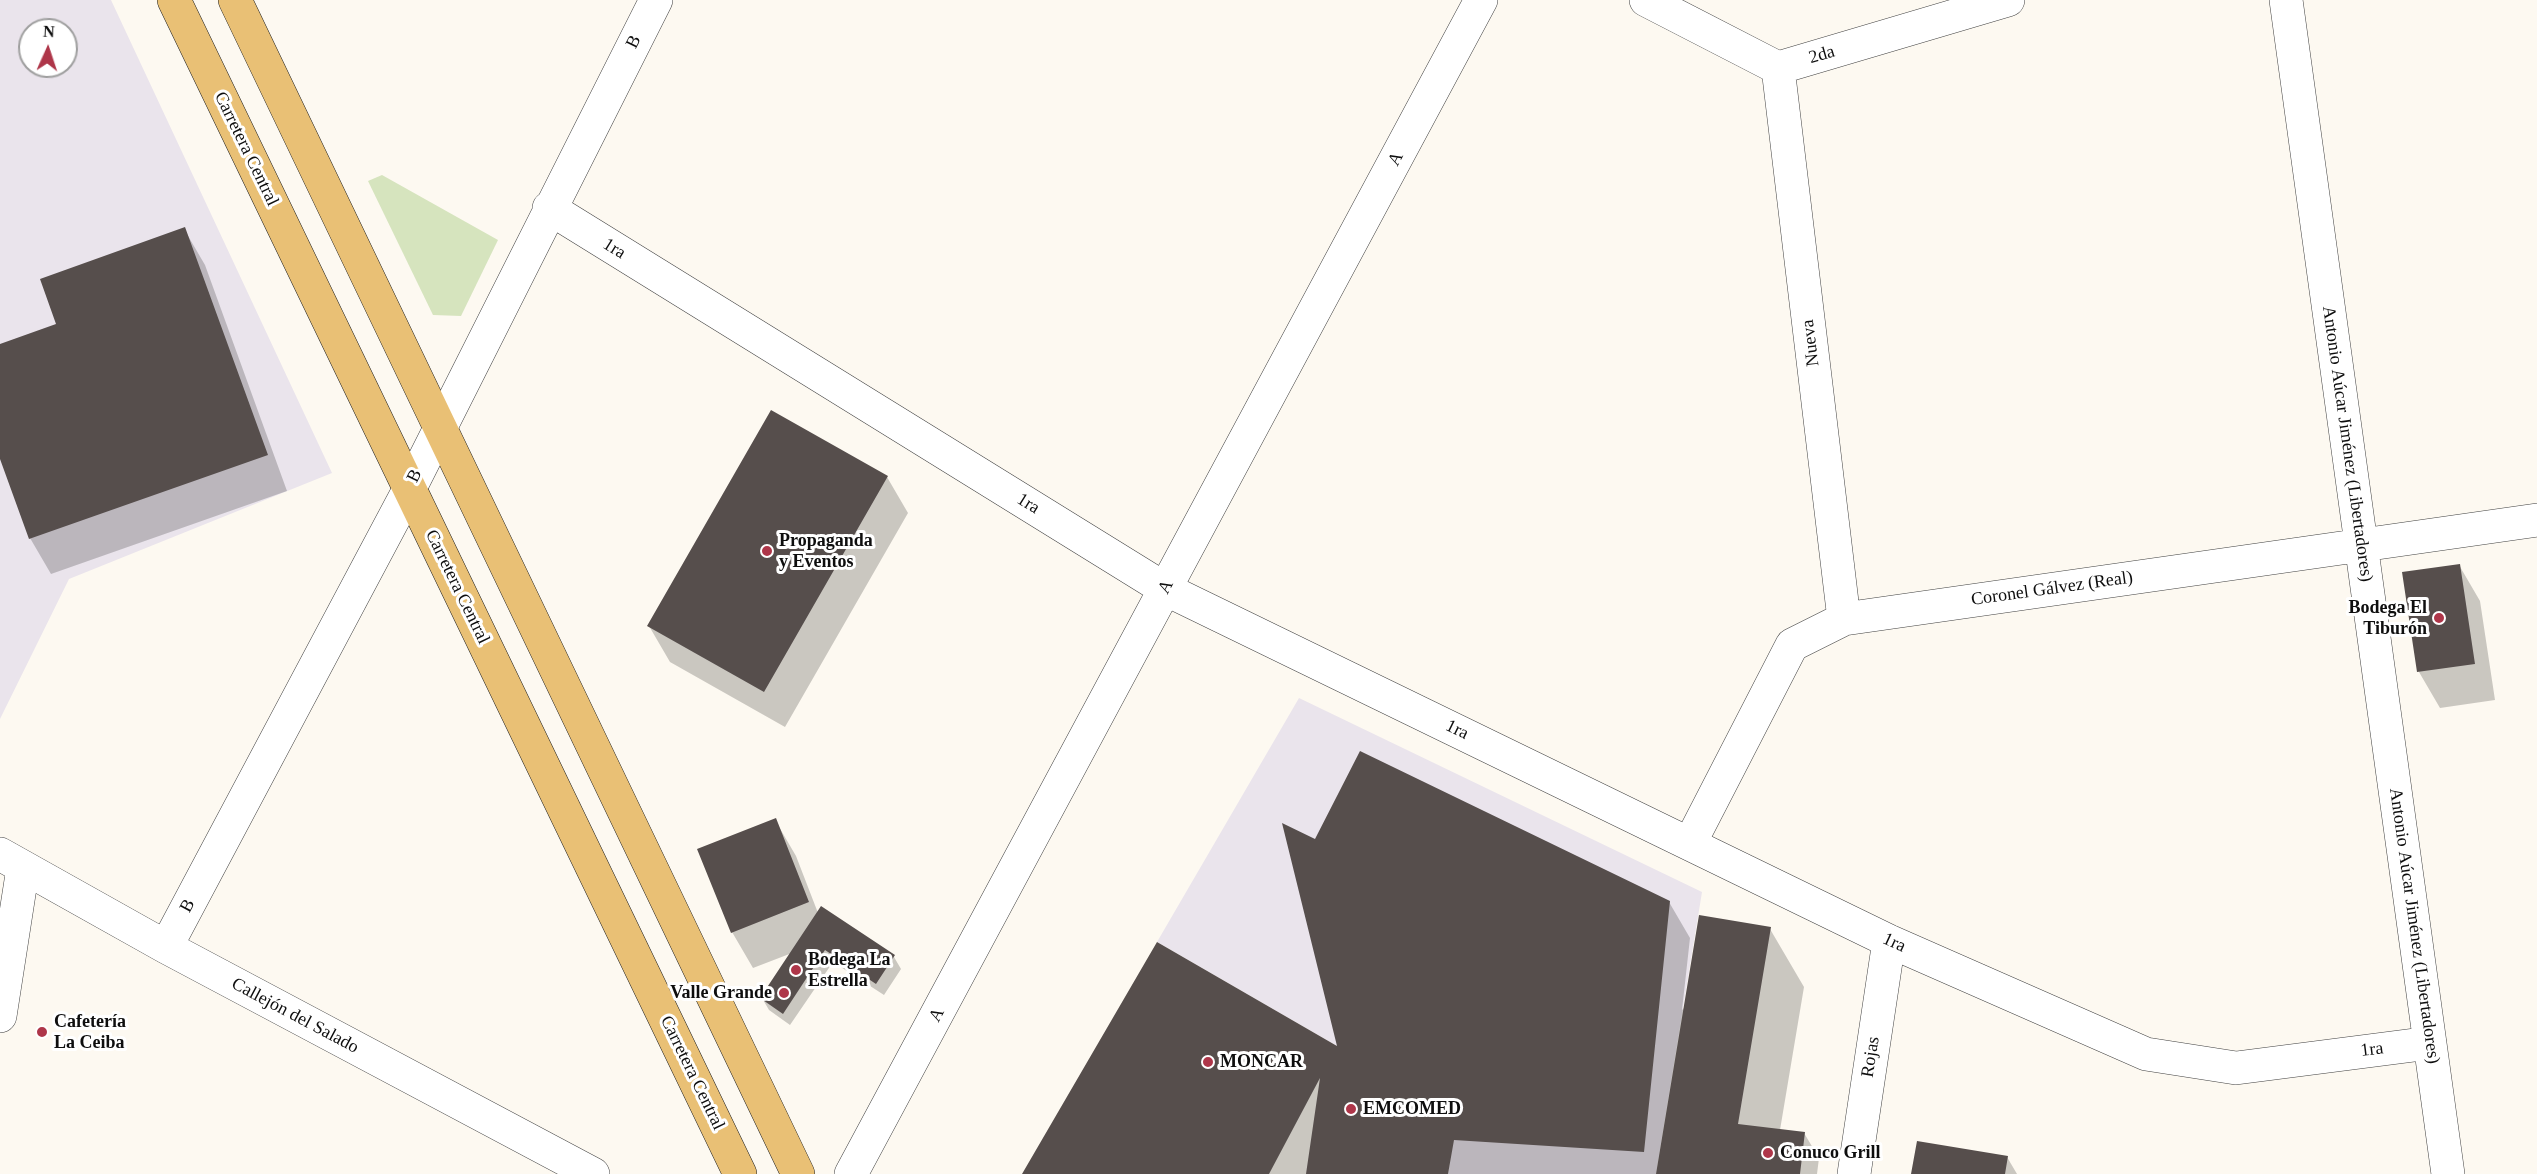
<!DOCTYPE html>
<meta charset="utf-8">
<style>
body{margin:0}
#map{position:relative;width:2537px;height:1174px;overflow:hidden;background:#fdf9f1;font-family:Georgia,serif}
canvas{display:block}
.north{position:absolute;left:18px;top:18px;width:60px;height:60px;box-sizing:border-box;background:#fff;border:2px solid #9f9f9f;border-radius:50%;rotate:3deg;font-size:16px;font-weight:700;line-height:24px;text-align:center;color:#0e0e0e}
.north::after{content:'';display:block;margin:auto;width:21px;height:27px;background:#ae3649;clip-path:polygon(50% 0,100% 100%,50% 72%,0 100%)}
</style>
<div id="map">
<canvas width="2537" height="1174"></canvas>
<div class="north">N</div>
</div>
<script>
const ctx = document.querySelector('canvas').getContext('2d');
ctx.lineJoin = 'round';
function fillPath(path, color) {
  ctx.fillStyle = color;
  ctx.fill(path, 'evenodd');
}
function shape(rows) {
  const path = new Path2D();
  for (const r of rows) {
    path.moveTo(r[0], r[1]);
    for (let i = 2; i < r.length; i += 2) path.lineTo(r[i], r[i + 1]);
  }
  return path;
}
function strokePath(path, color, width, dash) {
  ctx.strokeStyle = color;
  ctx.lineWidth = width;
  ctx.lineCap = dash ? 'butt' : 'round';
  ctx.setLineDash(dash || []);
  ctx.stroke(path);
}
function write(font, color, halo, rows, align = 'center') {
  ctx.font = font + ' Georgia,serif';
  ctx.lineWidth = 6;
  ctx.setLineDash([]);
  ctx.textBaseline = 'middle';
  ctx.strokeStyle = halo;
  ctx.fillStyle = color;
  for (const [text, x, y, turn = 0] of rows) {
    ctx.save();
    ctx.translate(x, y);
    ctx.rotate((+turn || 0) * Math.PI / 180);
    ctx.textAlign = isNaN(turn) ? turn : align;
    if (halo) ctx.strokeText(text, 0, 0);
    ctx.fillText(text, 0, 0);
    ctx.restore();
  }
}
fillPath(shape([
 [0,0,111,0,332,473,69,579,0,719],
 [30,30,66,30,66,66,30,66],
 [1299,698,1702,892,1656,1174,1448,1174,1453,1140,1337,1046,1157,942]
]), '#eae4ec');
fillPath(shape([
 [382,175,498,240,461,316,433,315,368,181]
]), '#d6e4be');
fillPath(shape([
 [184,229,205,265,287,491,51,574,30,538,0,455,0,345,58,325],
 [887,477,908,513,785,727,670,662,649,626],
 [2459,565,2480,601,2495,700,2440,708,2419,672,2404,573],
 [775,820,796,856,818,913,894,957,901,969,884,995,833,962,790,1025,769,1010,762,998,792,953,753,968,732,932],
 [1316,841,1669,902,1690,938,1682,1010,1770,929,1804,987,1780,1130,1804,1133,1819,1158,1817,1174,1024,1174,1339,1049],
 [2007,1157,2017,1174,1913,1174]
]), '#0003');
fillPath(shape([
 [185,227,268,455,29,539,0,459,0,344,56,324,40,279],
 [771,410,888,476,764,692,647,626],
 [2460,564,2475,664,2417,672,2402,572],
 [1360,751,1670,901,1644,1152,1454,1140,1448,1174,1306,1174,1320,1078,1269,1174,1022,1174,1157,942,1337,1046,1282,823,1315,839],
 [776,818,809,902,731,933,697,849],
 [821,906,895,955,876,984,825,950,783,1014,760,998],
 [1699,915,1771,927,1738,1124,1805,1132,1800,1174,1656,1174],
 [1917,1141,2008,1156,2005,1174,1911,1174]
]), '#564e4c');
const minor = shape([
 [1646,0,1778,68,2008,0],
 [2286,0,2448,1174],
 [1778,68,1844,619],
 [549,208,1165,589,1889,941,2146,1054,2236,1068,2430,1043],
 [1690,843,1792,645,1844,619,2537,520],
 [0,854,166,947,593,1174],
 [166,947,410,488,656,0],
 [0,1016,23,868],
 [851,1174,1481,0],
 [1854,1174,1889,941]
]);
const major = shape([
 [174,0,740,1174],
 [235,0,798,1174]
]);
strokePath(minor, '#414141', 34);
strokePath(major, '#1f1f1f', 34);
strokePath(minor, '#fff', 33);
strokePath(major, '#e9c075', 33);
for (const [x, y, r, color] of [
 [767,551,6,"#ae3649"],
 [2439,618,6,"#ae3649"],
 [796,970,6,"#ae3649"],
 [784,993,6,"#ae3649"],
 [42,1032,6,"#ae3649"],
 [1208,1062,6,"#ae3649"],
 [1351,1109,6,"#ae3649"],
 [1768,1153,6,"#ae3649"]
]) {
  const dot = new Path2D();
  dot.arc(x, y, r, 0, 2 * Math.PI);
  ctx.fillStyle = color;
  ctx.fill(dot);
  strokePath(dot, '#fff', 2);
}
write('18px', '#0e0e0e', '#fff', [
 ["B",634,42,-63],
 ["2da",1822,55,-16],
 ["Carretera Central",246,149,64],
 ["A",1396,159,-62],
 ["1ra",614,249,32],
 ["Nueva",1811,343,-97],
 ["Antonio Aúcar Jiménez (Libertadores)",2347,444,82],
 ["B",415,476,-64],
 ["1ra",1028,504,32],
 ["Carretera Central",457,587,64],
 ["A",1166,587,-62],
 ["Coronel Gálvez (Real)",2052,589,-8],
 ["1ra",1457,730,26],
 ["B",188,906,-62],
 ["Antonio Aúcar Jiménez (Libertadores)",2414,926,82],
 ["1ra",1894,943,25],
 ["A",937,1015,-62],
 ["Callejón del Salado",295,1016,28],
 ["1ra",2372,1050,-7],
 ["Rojas",1871,1057,-81],
 ["Carretera Central",692,1073,64]
]);
write('bold 18px', '#0e0e0e', '#fff', [
 ["Propaganda",779,541],
 ["y Eventos",779,562],
 ["Bodega El",2427,608,"right"],
 ["Tiburón",2427,629,"right"],
 ["Bodega La",808,960],
 ["Estrella",808,981],
 ["Valle Grande",772,993,"right"],
 ["Cafetería",54,1022],
 ["La Ceiba",54,1043],
 ["MONCAR",1220,1062],
 ["EMCOMED",1363,1109],
 ["Conuco Grill",1780,1153]
], 'left');
</script>
